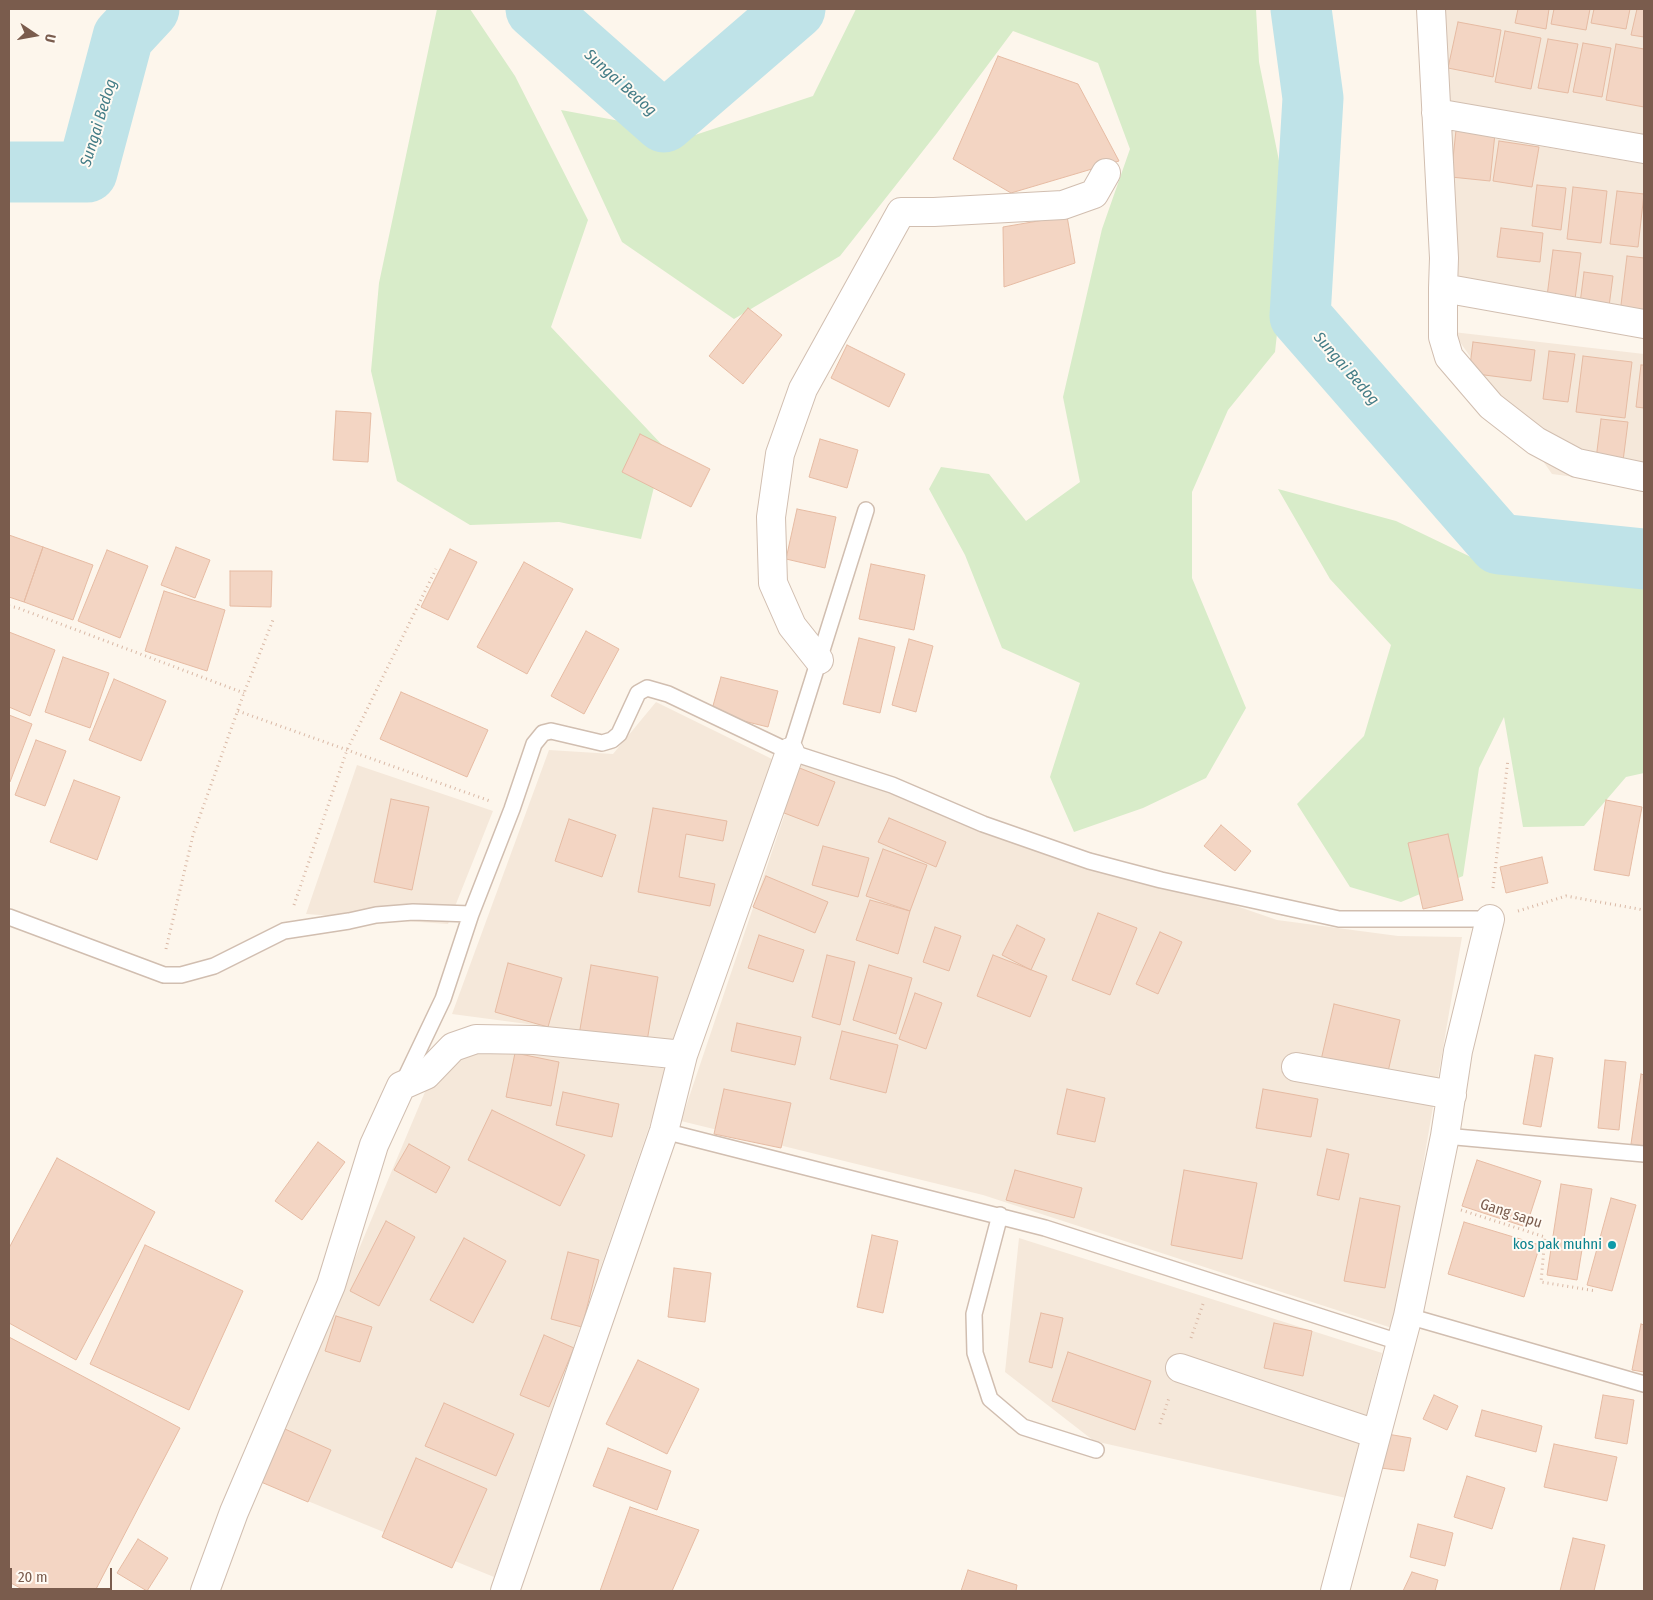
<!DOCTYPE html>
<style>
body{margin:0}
#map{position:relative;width:1653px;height:1600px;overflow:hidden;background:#fdf6ec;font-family:"Fira Sans Condensed",sans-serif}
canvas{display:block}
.frame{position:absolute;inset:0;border:10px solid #7a5c4d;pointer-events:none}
.north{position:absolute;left:10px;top:10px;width:50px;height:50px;-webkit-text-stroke:4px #fffaf3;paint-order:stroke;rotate:102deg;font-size:14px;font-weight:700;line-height:20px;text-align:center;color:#7a5c4d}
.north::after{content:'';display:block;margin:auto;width:18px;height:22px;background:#7a5c4d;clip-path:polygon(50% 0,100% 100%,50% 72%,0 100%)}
.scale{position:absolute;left:10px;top:1568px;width:102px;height:22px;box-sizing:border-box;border:2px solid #7a5c4d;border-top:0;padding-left:6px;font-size:15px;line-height:18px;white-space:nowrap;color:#7a5c4d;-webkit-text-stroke:4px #fffaf3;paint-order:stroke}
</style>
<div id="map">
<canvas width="1653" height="1600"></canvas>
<div class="frame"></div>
<div class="north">U</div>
<div class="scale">20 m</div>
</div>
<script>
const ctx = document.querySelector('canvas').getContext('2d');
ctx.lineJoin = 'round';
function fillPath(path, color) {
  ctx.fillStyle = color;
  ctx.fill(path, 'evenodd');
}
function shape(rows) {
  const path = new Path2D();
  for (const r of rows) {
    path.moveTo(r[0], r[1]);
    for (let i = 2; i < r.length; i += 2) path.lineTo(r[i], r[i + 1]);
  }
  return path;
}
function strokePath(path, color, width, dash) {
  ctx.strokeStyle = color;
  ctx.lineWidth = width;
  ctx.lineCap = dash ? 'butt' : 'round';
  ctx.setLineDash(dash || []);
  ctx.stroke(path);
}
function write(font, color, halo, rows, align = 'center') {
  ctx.font = font + ' "Fira Sans Condensed",sans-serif';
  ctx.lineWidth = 4;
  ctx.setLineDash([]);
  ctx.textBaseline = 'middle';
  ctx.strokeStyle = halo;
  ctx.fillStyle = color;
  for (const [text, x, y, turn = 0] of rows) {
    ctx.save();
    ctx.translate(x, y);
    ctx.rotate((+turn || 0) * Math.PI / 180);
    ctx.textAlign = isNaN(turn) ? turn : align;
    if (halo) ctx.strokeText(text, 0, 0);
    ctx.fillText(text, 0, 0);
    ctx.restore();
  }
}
fillPath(shape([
 [1438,9,1644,9,1644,137,1446,100],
 [1444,130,1644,164,1644,334,1451,294],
 [1453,332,1644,354,1644,486,1552,474],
 [656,702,772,759,678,1044,452,1014,549,750,613,754],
 [804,757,1277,920,1398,936,1462,937,1395,1329,983,1195,681,1121],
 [357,765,493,811,448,924,306,914],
 [446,1042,669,1069,494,1577,261,1482],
 [1019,1238,1382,1353,1346,1498,1094,1441,1005,1372]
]), '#f5e8da');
fillPath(shape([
 [437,9,470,9,515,76,588,220,551,327,664,447,641,539,559,522,470,525,397,481,371,371,379,283],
 [856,9,1256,9,1259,62,1290,215,1275,352,1228,410,1192,492,1192,578,1246,708,1206,778,1143,808,1074,832,1050,777,1080,683,1002,648,965,555,929,489,941,467,989,474,1026,521,1080,482,1063,397,1102,229,1130,149,1098,63,1013,31,937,133,840,256,734,319,622,242,561,110,695,135,813,96],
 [1278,489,1396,521,1502,572,1644,589,1644,773,1626,777,1584,826,1523,827,1504,717,1479,768,1463,876,1401,902,1350,887,1297,804,1364,736,1391,645,1330,579]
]), '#d8ecc9');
strokePath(shape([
 [536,9,664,122,795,9],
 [1301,9,1313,98,1300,316,1499,544,1644,559],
 [9,172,87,172,123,37,149,9]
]), '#bfe3e8', 61);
const building = shape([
 [1518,9,1549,9,1546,29,1515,23,1518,9],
 [1554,9,1590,9,1586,30,1551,24,1554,9],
 [1594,9,1630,9,1626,29,1591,23,1594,9],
 [1637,9,1644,9,1644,37,1631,35,1637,9],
 [1458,22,1501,30,1493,77,1448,68,1458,22],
 [1505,31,1541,38,1531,89,1495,82,1505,31],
 [1548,39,1578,44,1568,93,1538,88,1548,39],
 [1583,43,1611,48,1602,97,1573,92,1583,43],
 [1616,44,1644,49,1644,107,1606,100,1616,44],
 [998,56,1078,84,1119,161,1011,193,953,159,998,56],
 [1457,121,1496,124,1490,181,1451,177,1457,121],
 [1499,141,1539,147,1532,187,1493,181,1499,141],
 [1537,185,1566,188,1561,230,1532,226,1537,185],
 [1573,187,1607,191,1601,243,1567,239,1573,187],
 [1617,191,1644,194,1638,247,1610,244,1617,191],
 [1067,216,1075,263,1004,287,1003,227,1067,216],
 [1501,228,1543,233,1540,262,1497,257,1501,228],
 [1553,250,1581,253,1574,307,1546,304,1553,250],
 [1627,256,1644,258,1644,316,1620,313,1627,256],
 [1584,272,1613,276,1608,314,1579,311,1584,272],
 [748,308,782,335,743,384,709,356,748,308],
 [1473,342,1535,350,1531,381,1469,373,1473,342],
 [847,345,905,374,889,407,831,378,847,345],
 [1549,351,1575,354,1568,402,1543,399,1549,351],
 [1583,356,1632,362,1625,418,1576,412,1583,356],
 [1641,365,1644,365,1644,408,1636,407,1641,365],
 [336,411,371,413,368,462,333,460,336,411],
 [1601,419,1628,422,1623,461,1596,459,1601,419],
 [640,434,710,469,691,507,622,472,640,434],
 [820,439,858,450,847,488,809,477,820,439],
 [797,509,836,517,825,568,786,559,797,509],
 [9,535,43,547,24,602,9,597,9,535],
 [43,547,93,565,73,620,24,602,43,547],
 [176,547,210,560,195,598,161,585,176,547],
 [450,549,477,562,448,620,421,607,450,549],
 [107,550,148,566,120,638,78,621,107,550],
 [524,562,573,589,527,674,477,647,524,562],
 [871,564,925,575,914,630,859,619,871,564],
 [230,571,272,571,271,607,230,606,230,571],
 [164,591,225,610,207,671,145,651,164,591],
 [586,631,619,649,584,714,551,696,586,631],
 [9,632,55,650,30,716,9,707,9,632],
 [859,638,895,647,880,713,843,704,859,638],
 [909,639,933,646,916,712,892,705,909,639],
 [63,657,109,673,90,728,45,712,63,657],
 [721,677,778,691,768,727,711,713,721,677],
 [114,679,166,701,141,761,89,740,114,679],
 [401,692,488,730,467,777,380,739,401,692],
 [9,715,32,724,10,782,9,781,9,715],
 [36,740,66,751,45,806,15,795,36,740],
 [797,767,835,782,818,826,779,811,797,767],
 [74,780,120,797,97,860,50,842,74,780],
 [391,799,429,807,412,890,374,882,391,799],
 [1606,800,1642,807,1629,876,1594,870,1606,800],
 [653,808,727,821,723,841,686,834,679,877,715,884,710,906,638,892,653,808],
 [889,818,946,842,936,867,878,842,889,818],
 [569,819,616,835,602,877,555,861,569,819],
 [1221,825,1251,851,1235,871,1204,846,1221,825],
 [1448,834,1463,900,1423,909,1408,843,1448,834],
 [823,846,869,858,858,897,812,885,823,846],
 [883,849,927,865,910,911,866,896,883,849],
 [1542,857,1548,883,1506,893,1500,867,1542,857],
 [766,876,828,902,815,933,753,907,766,876],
 [870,900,910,911,898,954,856,940,870,900],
 [1098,913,1137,928,1110,995,1072,980,1098,913],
 [1017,925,1045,939,1031,970,1002,955,1017,925],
 [935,927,961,936,949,971,923,962,935,927],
 [1160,932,1182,942,1158,994,1136,984,1160,932],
 [759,935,804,950,793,982,748,968,759,935],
 [827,955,855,962,840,1025,812,1017,827,955],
 [993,955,1047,976,1030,1017,977,996,993,955],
 [508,963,562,978,548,1027,495,1012,508,963],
 [591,965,658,977,646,1047,579,1035,591,965],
 [869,965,912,978,896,1034,853,1020,869,965],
 [915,993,942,1003,926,1049,899,1039,915,993],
 [1334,1004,1400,1020,1387,1076,1321,1060,1334,1004],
 [737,1023,801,1037,795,1065,731,1051,737,1023],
 [842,1031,898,1045,886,1093,830,1079,842,1031],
 [515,1053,559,1062,551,1106,506,1097,515,1053],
 [1535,1055,1553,1058,1541,1127,1523,1124,1535,1055],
 [1605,1060,1626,1062,1619,1130,1598,1128,1605,1060],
 [1641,1074,1644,1075,1644,1146,1631,1144,1641,1074],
 [724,1089,791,1103,781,1148,714,1134,724,1089],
 [1067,1089,1105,1098,1095,1142,1057,1134,1067,1089],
 [1263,1089,1318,1099,1311,1137,1256,1128,1263,1089],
 [563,1092,619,1104,612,1137,556,1125,563,1092],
 [492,1110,585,1155,560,1206,468,1160,492,1110],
 [318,1142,345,1162,302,1220,275,1201,318,1142],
 [409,1144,450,1167,436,1193,394,1170,409,1144],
 [1327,1149,1349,1154,1339,1200,1317,1195,1327,1149],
 [57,1158,155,1212,76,1360,9,1323,9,1248,57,1158],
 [1477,1160,1541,1181,1526,1227,1462,1206,1477,1160],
 [1015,1170,1082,1188,1074,1218,1006,1200,1015,1170],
 [1184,1170,1257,1183,1242,1259,1171,1245,1184,1170],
 [1561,1184,1592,1189,1577,1280,1547,1275,1561,1184],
 [1360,1198,1400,1206,1385,1288,1344,1281,1360,1198],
 [1611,1198,1636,1205,1612,1291,1587,1285,1611,1198],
 [386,1221,415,1237,379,1306,350,1291,386,1221],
 [1464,1222,1540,1245,1524,1297,1448,1274,1464,1222],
 [872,1235,898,1241,883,1313,857,1307,872,1235],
 [464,1238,506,1261,473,1323,430,1300,464,1238],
 [145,1245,243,1291,189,1410,90,1364,145,1245],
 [568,1252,599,1260,582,1327,551,1319,568,1252],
 [674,1268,711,1273,705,1322,668,1317,674,1268],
 [1041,1313,1063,1318,1052,1368,1029,1362,1041,1313],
 [336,1316,372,1327,360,1362,325,1351,336,1316],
 [1274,1323,1312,1331,1303,1376,1264,1368,1274,1323],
 [1641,1324,1644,1325,1644,1372,1632,1370,1641,1324],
 [544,1335,574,1348,549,1407,520,1395,544,1335],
 [9,1337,180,1428,95,1591,26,1591,9,1582,9,1337],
 [1068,1352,1151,1381,1135,1430,1052,1401,1068,1352],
 [638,1360,699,1389,667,1454,606,1424,638,1360],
 [1434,1395,1458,1406,1447,1430,1423,1419,1434,1395],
 [1603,1395,1634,1400,1627,1444,1595,1438,1603,1395],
 [444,1403,514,1434,496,1476,425,1446,444,1403],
 [1482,1410,1542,1426,1536,1452,1475,1436,1482,1410],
 [285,1429,331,1450,308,1502,261,1482,285,1429],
 [1387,1434,1411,1438,1404,1471,1381,1468,1387,1434],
 [1554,1444,1617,1457,1607,1501,1544,1487,1554,1444],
 [608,1448,671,1471,657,1510,593,1486,608,1448],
 [416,1458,487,1489,452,1568,382,1537,416,1458],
 [1467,1476,1505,1488,1492,1529,1454,1517,1467,1476],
 [630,1507,699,1530,672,1591,600,1591,630,1507],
 [1418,1524,1453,1533,1445,1566,1410,1557,1418,1524],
 [1573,1538,1605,1545,1594,1591,1560,1591,1573,1538],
 [138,1539,168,1558,147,1591,117,1573,138,1539],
 [968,1570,1017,1585,1016,1591,961,1591,968,1570],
 [1412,1572,1438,1580,1435,1591,1403,1591,1412,1572]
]);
fillPath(building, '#f3d5c3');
strokePath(building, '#e6bba3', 1);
const lane = shape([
 [790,752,866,510],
 [9,917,164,975,181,975,214,966,284,931,349,921,376,915,413,912,471,914],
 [402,1085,443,999,471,914,512,809,534,744,543,733,551,731,602,743,612,740,619,734,638,693,647,688,668,694,790,752,892,785,983,824,1089,861,1161,880,1339,919,1490,919],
 [664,1131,1045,1228,1402,1343],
 [1445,1136,1644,1154],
 [1000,1215,974,1314,975,1353,990,1399,1023,1427,1096,1450],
 [1408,1316,1644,1384]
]);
const street = shape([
 [1431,9,1444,258,1443,288,1644,324],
 [1436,113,1644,149],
 [1443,288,1443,337,1449,357,1491,406,1536,441,1577,463,1644,477],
 [819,660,792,626,773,583,771,517,780,454,803,389,901,212,934,212,1063,205,1094,194,1106,173],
 [1296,1067,1452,1095],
 [1180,1368,1376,1434],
 [205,1591,234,1512,331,1285,374,1145,401,1086,426,1075,453,1047,476,1039,535,1040,683,1055],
 [505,1591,664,1131,683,1055,790,752],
 [1335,1591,1408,1316,1445,1136,1458,1051,1490,919]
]);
strokePath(lane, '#d1beb0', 18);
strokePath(street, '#d1beb0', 30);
strokePath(shape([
 [9,606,18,608,244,693],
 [238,711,490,801],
 [1493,888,1508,759],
 [294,905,347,750,436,569],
 [1518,911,1566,896,1644,910],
 [166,949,193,835,244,693,273,620],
 [1461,1210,1545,1237,1541,1282,1596,1291],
 [1191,1338,1203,1304],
 [1160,1424,1169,1398]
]), '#d9b8a5', 3, [1, 4]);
strokePath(lane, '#fff', 15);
strokePath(street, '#fff', 28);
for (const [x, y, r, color] of [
 [1612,1245,5,"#0f9aa8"]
]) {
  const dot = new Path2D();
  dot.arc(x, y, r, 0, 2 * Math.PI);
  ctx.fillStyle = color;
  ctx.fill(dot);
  strokePath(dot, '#fffaf3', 2);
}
write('15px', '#7a5c4d', '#fffaf3', [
 ["Gang sapu",1511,1214,18]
]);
write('15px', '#0d838f', '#fffaf3', [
 ["kos pak muhni",1602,1245]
], 'right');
write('italic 16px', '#437c86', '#fffaf3', [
 ["Sungai Bedog",620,83,42],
 ["Sungai Bedog",99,123,-73],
 ["Sungai Bedog",1346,369,49]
]);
</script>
